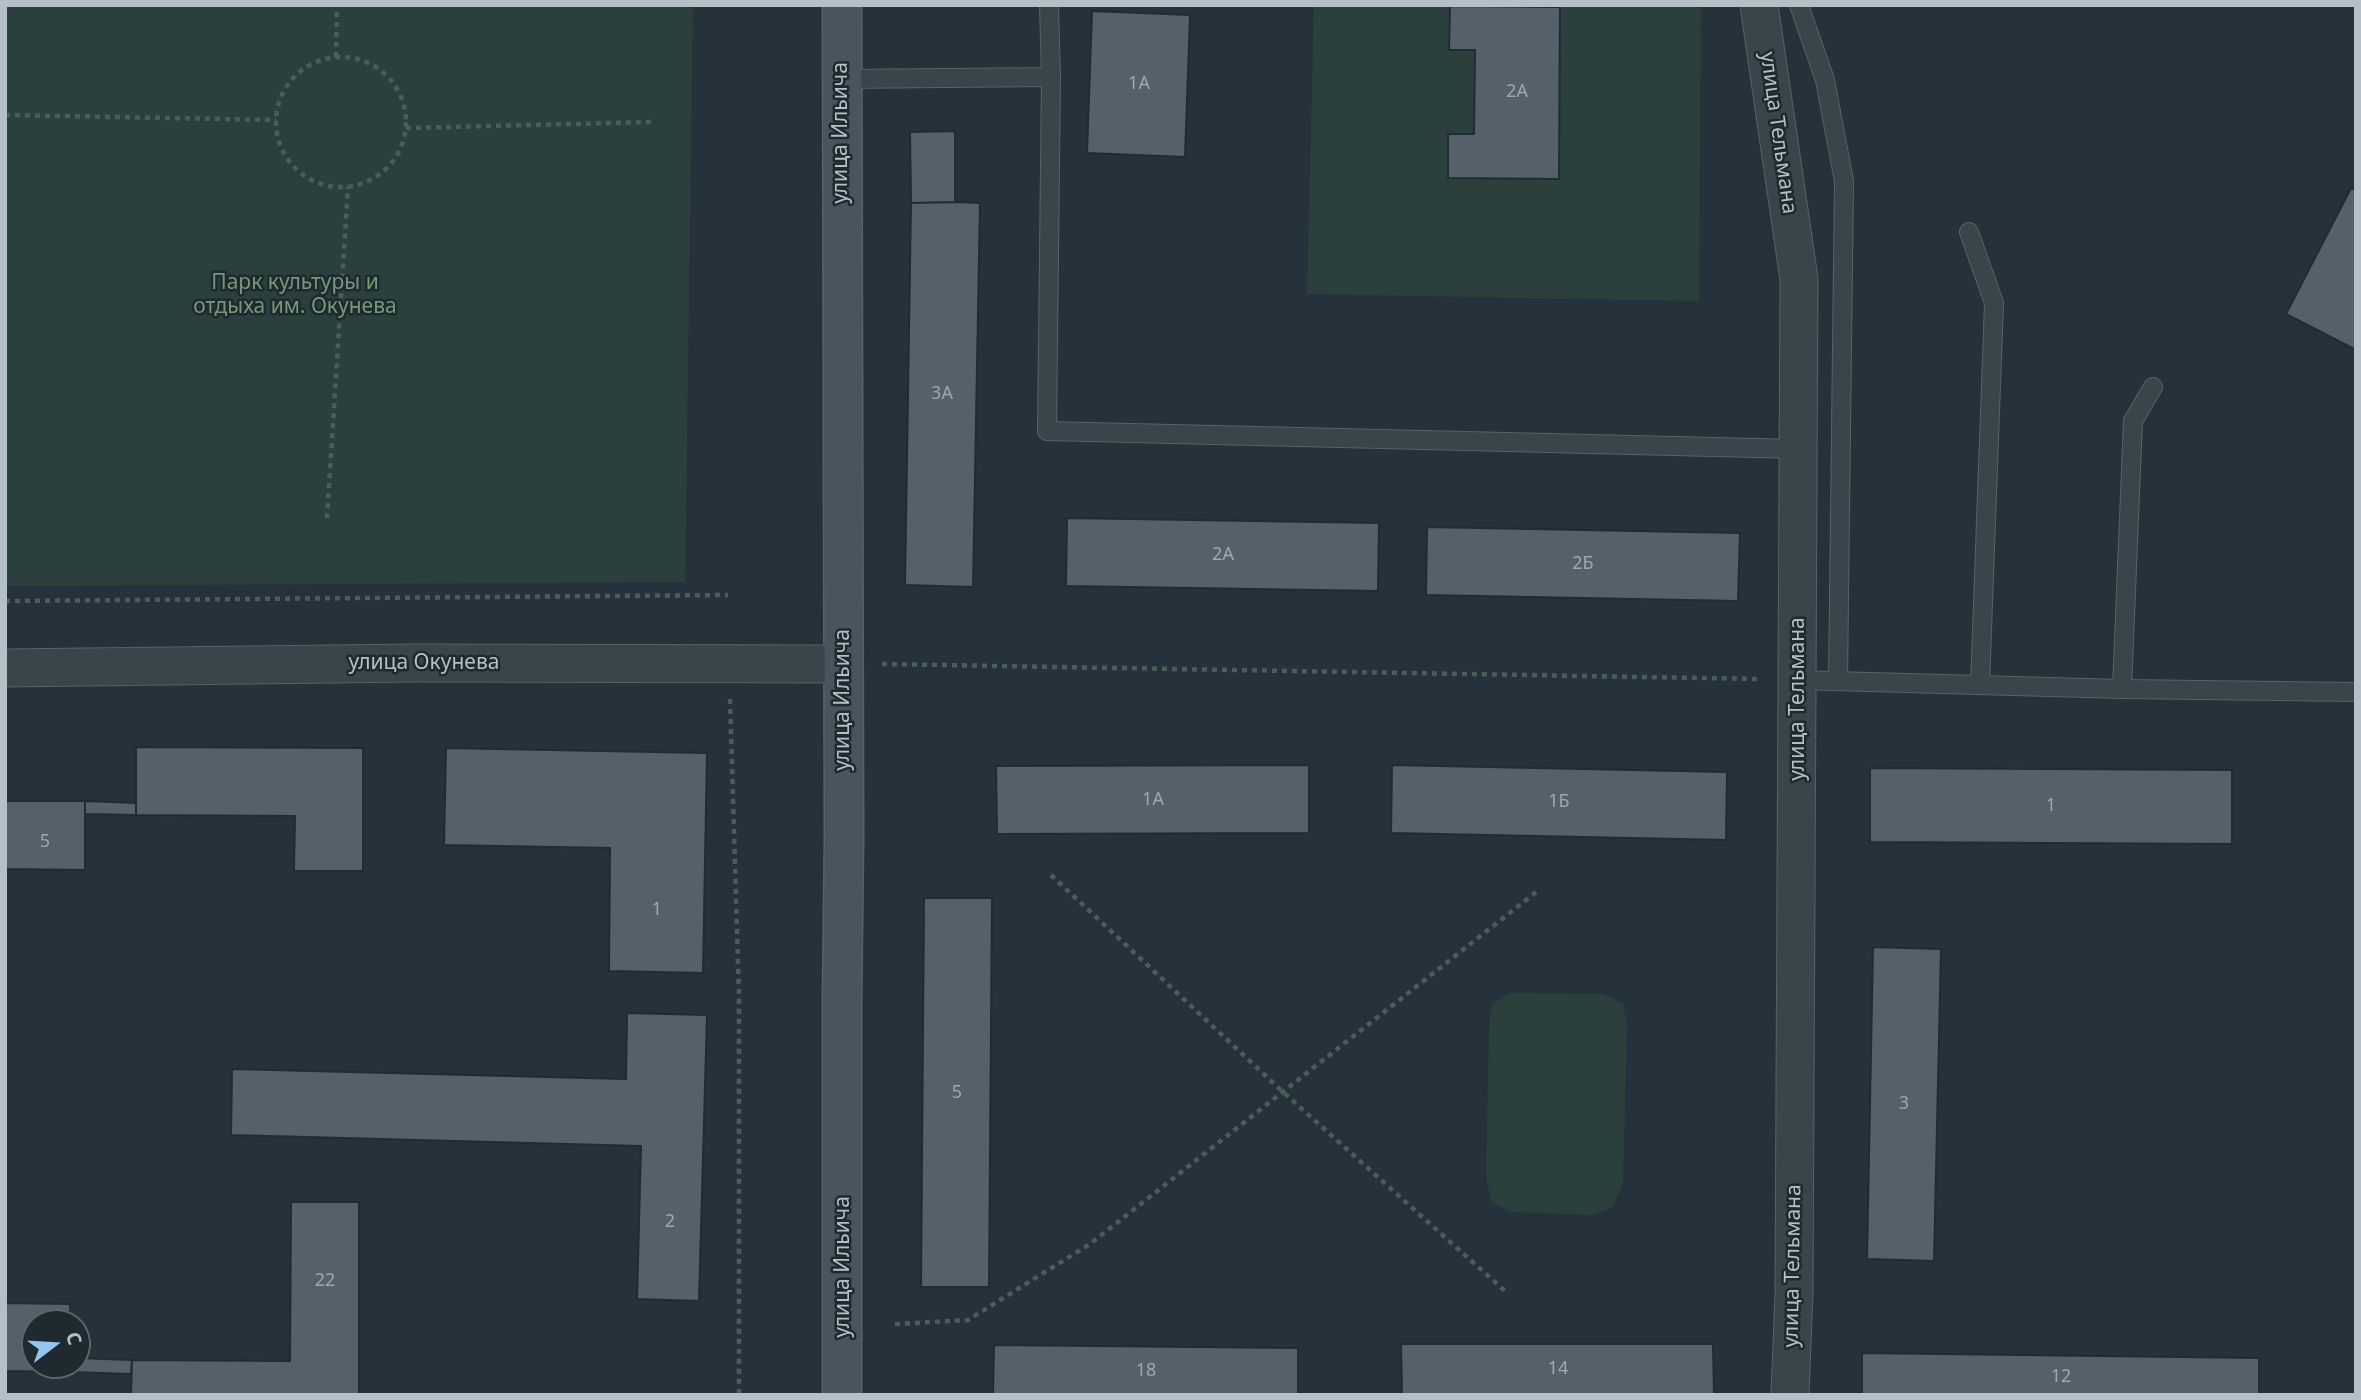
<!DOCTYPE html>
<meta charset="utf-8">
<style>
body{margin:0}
#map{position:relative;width:2361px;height:1400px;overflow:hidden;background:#26323b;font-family:"Noto Sans",sans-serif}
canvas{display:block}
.frame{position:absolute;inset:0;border:7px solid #b5bfc7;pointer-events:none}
.north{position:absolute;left:21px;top:1309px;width:70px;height:70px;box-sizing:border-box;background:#1e2930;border:2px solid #5a656c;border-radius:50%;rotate:73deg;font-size:19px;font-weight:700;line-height:28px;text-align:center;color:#b5bfc7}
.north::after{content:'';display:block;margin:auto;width:24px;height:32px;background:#93c5ee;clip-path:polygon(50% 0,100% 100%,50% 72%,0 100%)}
</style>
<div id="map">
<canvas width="2361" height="1400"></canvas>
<div class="frame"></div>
<div class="north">С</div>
</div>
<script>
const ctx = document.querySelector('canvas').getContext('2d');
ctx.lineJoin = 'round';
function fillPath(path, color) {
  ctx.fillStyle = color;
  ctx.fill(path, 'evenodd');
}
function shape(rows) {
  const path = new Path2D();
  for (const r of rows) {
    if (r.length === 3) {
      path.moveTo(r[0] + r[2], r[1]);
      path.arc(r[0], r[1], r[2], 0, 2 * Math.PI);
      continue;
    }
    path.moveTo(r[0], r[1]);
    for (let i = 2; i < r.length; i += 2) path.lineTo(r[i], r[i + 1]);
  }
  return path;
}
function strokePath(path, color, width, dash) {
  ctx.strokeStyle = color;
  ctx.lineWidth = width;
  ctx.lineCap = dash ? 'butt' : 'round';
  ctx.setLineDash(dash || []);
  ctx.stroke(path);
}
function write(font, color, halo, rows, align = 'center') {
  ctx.font = font + ' "Noto Sans",sans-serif';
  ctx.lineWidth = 5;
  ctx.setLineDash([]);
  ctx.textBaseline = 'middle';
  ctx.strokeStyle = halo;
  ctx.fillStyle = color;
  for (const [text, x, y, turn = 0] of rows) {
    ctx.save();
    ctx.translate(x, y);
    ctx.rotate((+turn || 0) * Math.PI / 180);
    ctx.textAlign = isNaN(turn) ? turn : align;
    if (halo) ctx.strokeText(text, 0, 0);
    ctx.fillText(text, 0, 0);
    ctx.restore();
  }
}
fillPath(shape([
 [5,5,693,5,685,582,5,586],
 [1314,5,1701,5,1699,301,1307,294],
 [1510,993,1604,994,1623,1004,1627,1026,1623,1184,1612,1208,1593,1215,1509,1212,1491,1201,1486,1177,1489,1031,1492,1004]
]), '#2b403d');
const building = shape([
 [1450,6,1560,7,1559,179,1448,178,1448,134,1474,134,1475,50,1449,50,1450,6],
 [1092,11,1190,15,1185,157,1087,153,1092,11],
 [955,131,955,202,911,203,910,132,955,131],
 [2351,188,2356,190,2356,350,2286,314,2351,188],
 [955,202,980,203,973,587,905,585,911,203,955,202],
 [1067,518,1379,523,1378,591,1066,586,1067,518],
 [1427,527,1740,533,1738,601,1426,595,1427,527],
 [136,747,363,748,363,871,294,871,295,816,136,815,136,747],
 [446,748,707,753,703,973,609,971,610,848,444,845,446,748],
 [1309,765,1309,833,997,834,996,766,1309,765],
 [1392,765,1727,772,1726,840,1391,833,1392,765],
 [1870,768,2232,770,2232,844,1870,842,1870,768],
 [5,801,85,801,85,870,5,869,5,801],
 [85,801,136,803,136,815,85,814,85,801],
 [924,898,992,898,989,1287,921,1287,924,898],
 [1873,947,1941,949,1934,1261,1867,1259,1873,947],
 [627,1013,707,1015,699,1301,637,1299,641,1146,231,1135,232,1069,626,1079,627,1013],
 [291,1202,359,1202,359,1395,131,1395,132,1360,290,1361,291,1202],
 [5,1303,70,1304,70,1323,35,1323,35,1365,69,1365,69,1372,5,1371,5,1303],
 [1401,1344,1713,1344,1714,1395,1402,1395,1401,1344],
 [994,1345,1298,1348,1298,1395,993,1395,994,1345],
 [1862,1353,2259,1358,2259,1395,1862,1395,1862,1353],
 [77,1358,132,1360,131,1374,69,1372,69,1365,77,1365,77,1358]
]);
fillPath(building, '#54616b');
strokePath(building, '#202b32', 2);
const lane = shape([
 [1049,5,1051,77,1047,431,1799,449],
 [1799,5,1825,80,1844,181,1838,681],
 [841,79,1051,77],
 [1969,232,1994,303,1980,685],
 [1798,680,2122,689,2356,692],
 [2122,689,2133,421,2153,387]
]);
const street = shape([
 [1759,5,1799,279,1794,1292,1790,1395],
 [5,668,413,663,843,664]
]);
const secondary = shape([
 [842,5,844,838,842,1001,842,1395]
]);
strokePath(lane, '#576269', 20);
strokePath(street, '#576269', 39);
strokePath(secondary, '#576269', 41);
strokePath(shape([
 [336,57,337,5],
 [341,122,65],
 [5,115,276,120],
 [406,128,654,122],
 [327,518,348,187],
 [5,601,728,595],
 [882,664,1759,679],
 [730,699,739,996,739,1395],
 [1051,875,1283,1092,1505,1291],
 [895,1324,968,1320,1090,1244,1540,889]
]), '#4a5d5b', 4.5, [5, 5]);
strokePath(lane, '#39444b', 18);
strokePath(street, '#39444b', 37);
strokePath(secondary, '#48545e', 38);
write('18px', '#9da8b0', null, [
 ["1А",1139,84],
 ["2А",1517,92],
 ["3А",942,394],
 ["2А",1223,555],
 ["2Б",1583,564],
 ["1А",1153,800],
 ["1Б",1559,802],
 ["1",2051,806],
 ["5",45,842],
 ["1",657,910],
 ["5",957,1093],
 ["3",1904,1104],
 ["2",670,1222],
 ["22",325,1281],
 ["14",1558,1369],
 ["18",1146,1371],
 ["12",2061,1377]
]);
write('21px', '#b5bfc7', '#1e2930', [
 ["улица Ильича",841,133,-90],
 ["улица Тельмана",1778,133,82],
 ["улица Окунева",424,663],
 ["улица Тельмана",1798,699,-90],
 ["улица Ильича",843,700,-90],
 ["улица Тельмана",1793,1266,-89],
 ["улица Ильича",843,1267,-90]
]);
write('21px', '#759a78', '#1e2930', [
 ["Парк культуры и",295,283],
 ["отдыха им. Окунева",295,307]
]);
</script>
